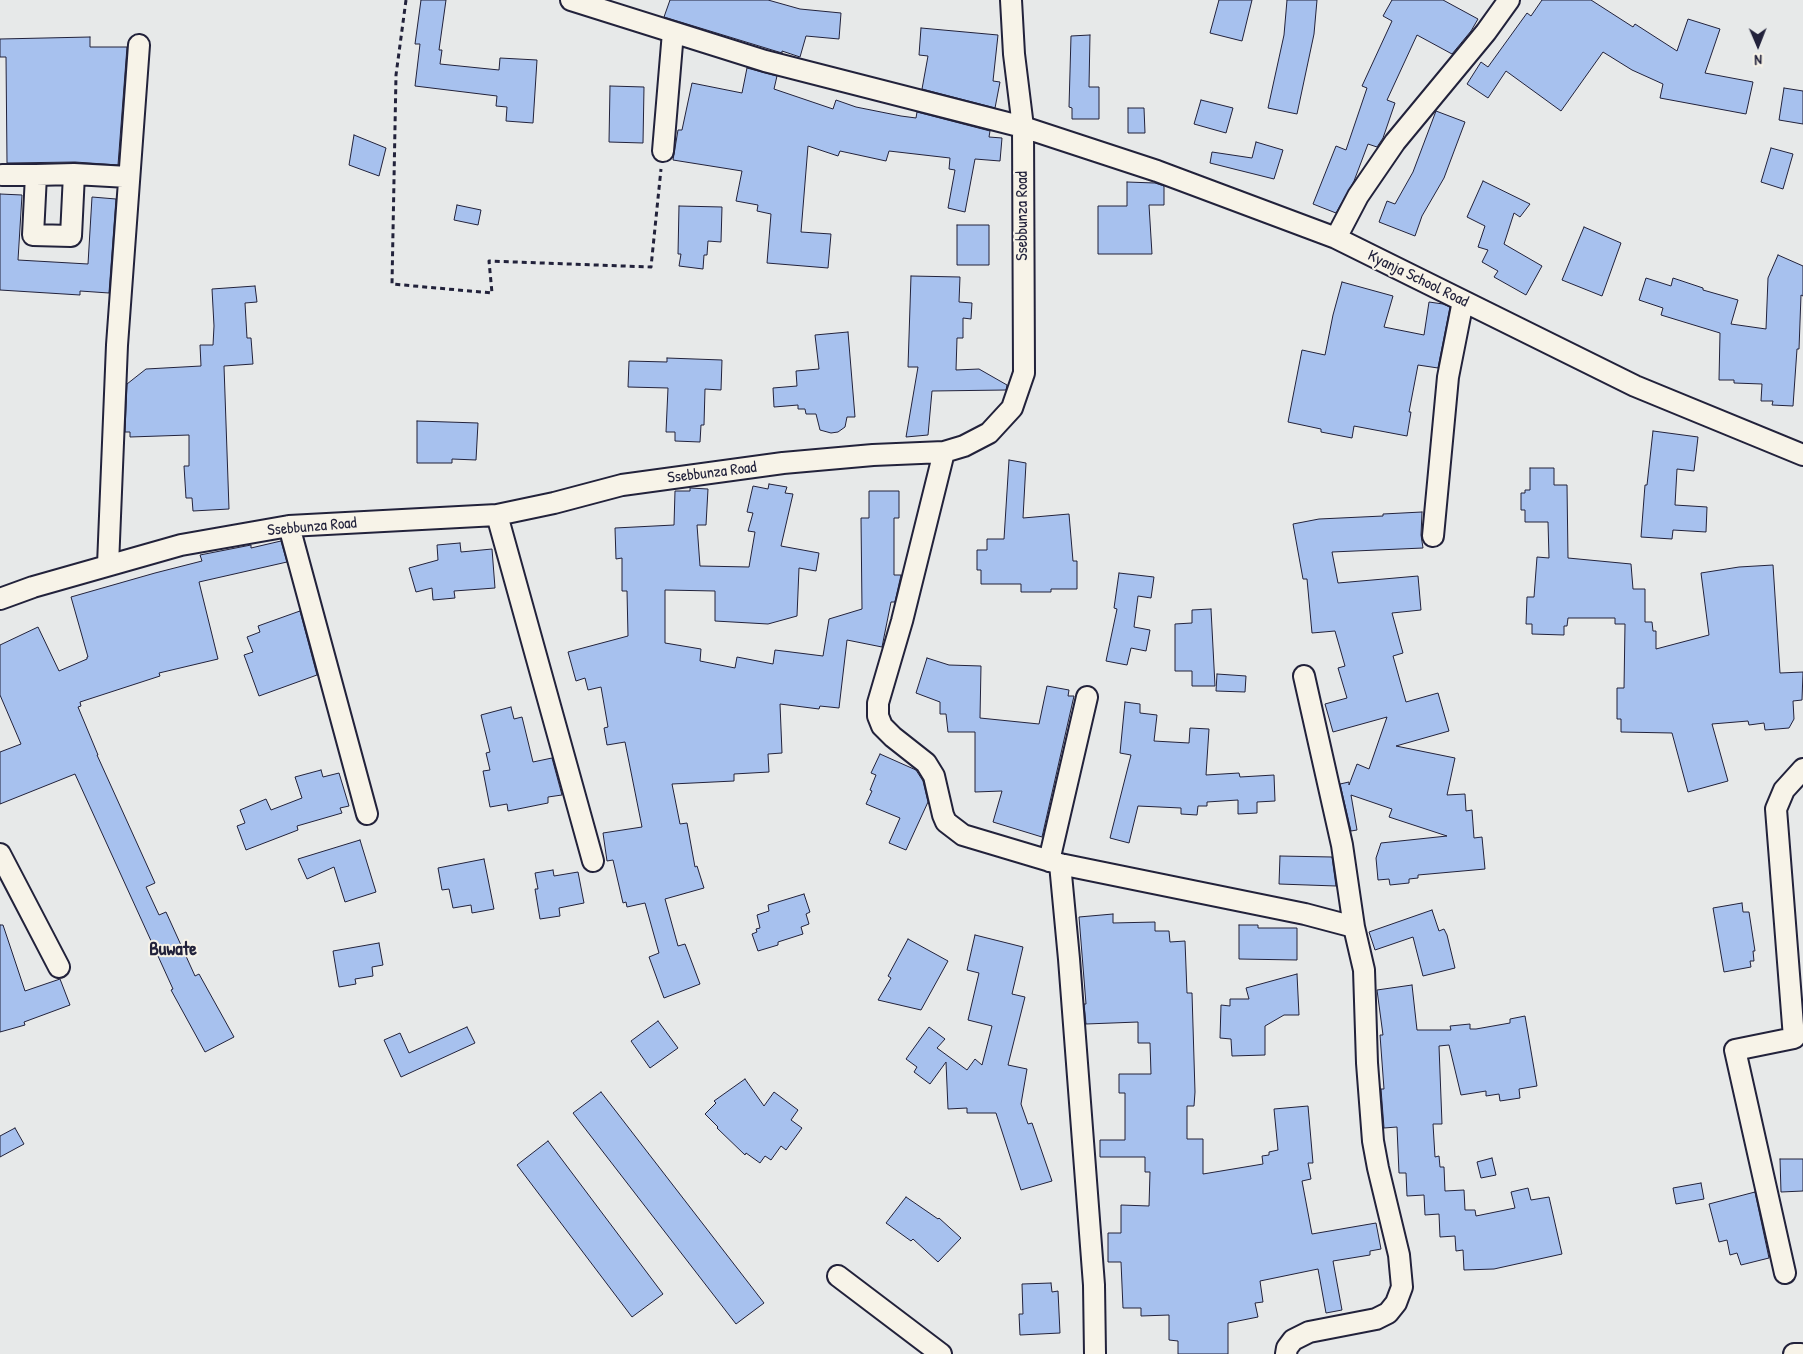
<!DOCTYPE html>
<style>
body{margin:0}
#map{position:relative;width:1803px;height:1354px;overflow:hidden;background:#e7e9e9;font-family:"Patrick Hand",sans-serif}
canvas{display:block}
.north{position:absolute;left:1733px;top:20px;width:50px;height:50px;-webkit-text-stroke:4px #f7f3e8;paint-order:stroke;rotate:179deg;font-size:14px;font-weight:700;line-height:20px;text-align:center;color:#22223b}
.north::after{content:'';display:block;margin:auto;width:18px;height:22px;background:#22223b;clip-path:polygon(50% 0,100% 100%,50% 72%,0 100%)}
</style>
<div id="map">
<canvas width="1803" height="1354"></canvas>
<div class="north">N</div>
</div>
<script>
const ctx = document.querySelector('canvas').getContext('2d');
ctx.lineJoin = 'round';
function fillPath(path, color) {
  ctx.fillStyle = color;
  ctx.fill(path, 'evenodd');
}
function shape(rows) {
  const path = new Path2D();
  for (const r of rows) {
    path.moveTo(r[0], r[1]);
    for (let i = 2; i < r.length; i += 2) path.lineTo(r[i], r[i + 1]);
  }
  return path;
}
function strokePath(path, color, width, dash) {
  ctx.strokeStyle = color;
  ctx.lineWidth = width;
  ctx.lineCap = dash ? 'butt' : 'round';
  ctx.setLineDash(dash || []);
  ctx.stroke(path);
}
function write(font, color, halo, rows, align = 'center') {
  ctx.font = font + ' "Patrick Hand",sans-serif';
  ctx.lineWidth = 4;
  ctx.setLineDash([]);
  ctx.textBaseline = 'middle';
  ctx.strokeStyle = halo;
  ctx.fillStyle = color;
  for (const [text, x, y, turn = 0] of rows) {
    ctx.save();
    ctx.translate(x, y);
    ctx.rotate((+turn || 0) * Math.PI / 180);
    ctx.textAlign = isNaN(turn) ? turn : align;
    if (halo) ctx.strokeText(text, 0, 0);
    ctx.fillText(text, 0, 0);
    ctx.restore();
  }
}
const building = shape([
 [421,0,446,0,439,50,442,50,440,64,499,70,500,58,537,60,533,123,506,121,507,107,496,106,497,96,415,86,420,44,415,44,421,0],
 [670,0,768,0,800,9,841,13,839,39,806,36,800,57,782,51,782,53,664,17,670,0],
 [1219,0,1252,0,1242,41,1210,33,1219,0],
 [1287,0,1317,0,1314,34,1297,114,1268,108,1284,35,1287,0],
 [1392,0,1443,0,1478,19,1471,31,1452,54,1417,35,1387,100,1395,103,1383,138,1377,147,1368,144,1354,181,1336,213,1313,204,1336,146,1346,150,1367,88,1362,86,1392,21,1383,16,1392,0],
 [1542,0,1591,0,1633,27,1635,24,1677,51,1688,19,1720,29,1705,73,1753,82,1746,114,1660,98,1663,84,1632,70,1603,52,1561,111,1506,71,1488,98,1467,84,1481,62,1488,67,1527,13,1531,16,1542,0],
 [921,28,998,35,993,81,1000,82,995,108,922,89,928,56,919,55,921,28],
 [1090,35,1089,87,1099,87,1099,119,1072,119,1072,108,1069,107,1071,36,1090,35],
 [90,37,90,47,127,47,118,165,75,162,7,163,6,57,0,57,0,39,90,37],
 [747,68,777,76,774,89,833,109,836,100,856,107,901,116,916,118,917,112,990,131,989,137,1002,138,1000,161,975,159,965,212,948,208,955,170,949,169,950,158,889,151,886,161,840,151,838,156,808,146,801,232,831,234,828,268,767,263,771,214,757,211,758,205,736,201,742,171,673,160,678,130,682,130,692,83,742,93,747,68],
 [610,86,644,87,643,143,609,142,610,86],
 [1784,88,1803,91,1803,124,1779,120,1784,88],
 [1201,100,1233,108,1226,133,1194,124,1201,100],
 [1128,108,1144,108,1145,133,1128,133,1128,108],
 [1436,111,1465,122,1444,178,1422,216,1415,236,1379,222,1387,201,1395,204,1413,172,1436,111],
 [354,135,386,148,379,176,349,165,354,135],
 [1256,142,1283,150,1274,179,1210,163,1212,152,1252,158,1256,142],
 [1771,148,1793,154,1783,189,1761,182,1771,148],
 [1483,181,1530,204,1520,217,1514,213,1504,244,1542,266,1526,295,1494,277,1498,271,1482,262,1488,250,1478,247,1485,226,1467,217,1483,181],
 [1127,182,1155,183,1164,186,1164,205,1149,205,1152,254,1098,254,1098,206,1127,206,1127,182],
 [0,194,22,195,18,260,88,264,92,197,116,199,109,293,80,291,80,295,0,290,0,194],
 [457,205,481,210,478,225,454,220,457,205],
 [679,206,722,207,721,242,708,241,707,255,704,255,703,269,679,266,681,254,678,254,679,206],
 [957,225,989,225,989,265,957,265,957,225],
 [1584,227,1621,243,1602,296,1562,280,1584,227],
 [1778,255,1803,266,1803,296,1801,295,1799,349,1797,349,1793,406,1772,405,1773,401,1761,401,1762,384,1734,383,1734,380,1719,380,1720,333,1661,315,1663,308,1639,300,1646,278,1671,286,1673,278,1703,288,1703,290,1738,300,1731,324,1766,329,1768,278,1778,255],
 [911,276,960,277,959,302,972,303,971,319,963,318,963,338,957,338,956,370,979,369,1007,385,1006,390,932,391,928,435,906,437,918,367,908,367,911,276],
 [1342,282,1393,296,1384,327,1424,335,1429,302,1443,304,1450,307,1438,368,1418,365,1409,412,1411,412,1407,436,1354,426,1352,438,1321,432,1321,429,1288,422,1302,350,1325,355,1333,315,1342,282],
 [255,286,257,302,245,303,247,338,251,338,253,364,224,366,229,509,193,511,192,498,186,498,184,466,189,466,189,435,130,437,130,432,125,432,127,384,146,369,201,366,200,345,213,345,214,326,212,289,255,286],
 [848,332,855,417,847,417,845,427,838,432,831,433,820,430,816,414,806,414,805,409,798,409,798,405,774,407,773,388,797,386,796,371,819,369,815,335,848,332],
 [667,358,722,360,721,390,705,389,704,425,701,425,700,442,675,441,675,432,666,432,668,388,628,387,629,361,667,362,667,358],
 [417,421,478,423,476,460,452,459,452,463,417,463,417,421],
 [1653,431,1698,437,1694,471,1677,469,1675,505,1707,507,1706,532,1673,530,1672,539,1641,537,1645,485,1647,485,1653,431],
 [1009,460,1026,463,1023,518,1069,514,1073,561,1077,561,1077,589,1051,589,1051,592,1021,592,1021,584,981,584,981,570,977,570,977,550,987,550,987,539,1004,539,1009,460],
 [1530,468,1554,468,1554,485,1567,485,1568,558,1631,564,1633,589,1645,589,1645,622,1652,622,1653,631,1656,631,1656,649,1709,635,1701,573,1739,567,1773,565,1780,673,1803,672,1802,700,1793,701,1794,719,1789,728,1765,730,1764,723,1749,725,1748,721,1712,724,1728,781,1688,792,1672,733,1621,732,1621,719,1617,719,1617,688,1624,688,1625,624,1615,624,1615,618,1568,618,1567,626,1564,626,1564,635,1532,634,1532,624,1526,624,1527,597,1534,597,1537,557,1549,558,1548,522,1525,522,1525,510,1521,510,1521,493,1525,493,1525,490,1530,490,1530,468],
 [769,484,787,487,785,493,793,494,781,546,819,553,816,571,799,568,797,616,768,624,715,621,715,591,665,590,665,643,701,649,700,661,735,668,737,657,773,664,775,650,823,656,829,619,862,609,861,518,869,518,869,491,899,491,899,518,894,518,894,575,901,575,895,602,891,602,882,647,847,640,839,708,820,706,819,709,780,704,782,753,768,754,769,772,734,774,734,781,672,784,680,824,687,823,695,867,697,866,704,888,665,899,678,946,685,944,700,984,664,998,649,957,659,953,645,903,627,907,626,902,623,903,613,860,607,861,603,833,642,827,625,742,607,745,604,728,608,727,601,687,588,690,585,678,576,681,568,652,628,636,627,591,622,591,622,558,616,559,615,528,674,525,675,491,690,491,690,488,708,489,706,525,697,525,700,566,749,567,755,532,748,531,753,513,747,512,753,486,768,489,769,484],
 [1422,512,1421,535,1423,548,1332,552,1338,583,1418,576,1421,610,1392,613,1403,653,1393,656,1406,702,1438,693,1449,731,1396,746,1455,758,1447,795,1465,794,1466,811,1472,810,1474,838,1482,837,1485,869,1418,875,1418,878,1409,879,1409,883,1390,885,1389,879,1378,880,1376,858,1381,843,1447,836,1389,817,1392,809,1351,795,1357,830,1351,831,1340,784,1349,782,1349,785,1357,764,1369,769,1387,717,1333,732,1325,704,1347,698,1338,668,1345,666,1335,631,1312,633,1307,579,1303,579,1293,524,1319,519,1383,516,1383,514,1422,512],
 [281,541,287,562,199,582,218,659,159,673,160,676,80,702,81,706,78,707,98,755,97,755,155,883,146,887,159,915,166,912,195,976,199,974,234,1037,205,1052,171,990,173,989,75,774,0,804,0,752,21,744,0,695,0,645,38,627,59,671,87,659,87,657,88,657,71,597,155,573,202,561,200,555,251,545,251,548,281,541],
 [460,543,461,552,492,549,495,588,454,591,455,598,433,600,432,588,416,592,409,568,438,560,437,545,460,543],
 [1119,573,1154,577,1151,598,1138,596,1134,627,1150,630,1146,651,1131,648,1127,665,1106,661,1117,609,1114,608,1119,573],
 [1211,609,1215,686,1192,686,1192,671,1175,671,1175,624,1192,623,1192,610,1211,609],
 [300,611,317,675,259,696,244,655,253,652,247,637,260,632,258,626,300,611],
 [927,658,949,665,981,666,980,718,1039,724,1047,686,1069,690,1068,696,1074,696,1042,837,993,822,1002,791,975,792,975,732,948,732,946,714,940,714,940,702,916,693,927,658],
 [1217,674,1246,676,1245,692,1216,691,1217,674],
 [1125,702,1140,704,1140,713,1157,715,1154,741,1189,743,1190,728,1209,729,1206,775,1239,773,1240,777,1274,775,1275,801,1257,802,1257,813,1238,814,1238,800,1207,802,1207,806,1198,806,1197,815,1181,814,1181,808,1138,806,1129,843,1110,838,1131,755,1120,753,1125,702],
 [511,707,514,719,522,717,533,762,552,758,562,795,548,797,548,803,508,811,507,804,490,807,483,771,490,770,486,753,490,752,481,715,511,707],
 [880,754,916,770,923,781,928,802,906,850,889,843,900,818,866,804,872,791,870,790,876,775,871,773,880,754],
 [321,770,323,777,339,773,349,806,340,808,342,813,297,826,298,830,246,850,237,826,245,823,240,810,266,799,271,810,302,798,295,777,321,770],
 [360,840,376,892,345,902,334,867,307,879,298,859,360,840],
 [1280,856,1332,857,1336,886,1279,884,1280,856],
 [484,859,494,909,472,913,471,905,453,908,449,889,442,890,438,868,484,859],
 [553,870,554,876,578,872,584,903,559,908,560,916,540,919,535,889,538,889,535,873,553,870],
 [804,894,810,912,806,914,809,924,801,927,803,934,778,942,778,945,758,951,752,934,757,932,756,929,760,928,757,915,769,911,768,905,804,894],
 [1742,903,1743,912,1749,912,1755,951,1753,951,1754,961,1750,961,1751,967,1724,972,1713,908,1742,903],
 [1432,910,1439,931,1444,929,1447,935,1455,968,1423,976,1413,937,1375,950,1369,932,1432,910],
 [1113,914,1113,923,1155,922,1155,931,1169,931,1170,942,1185,941,1187,993,1192,993,1195,1092,1194,1106,1187,1106,1187,1139,1203,1139,1203,1174,1263,1164,1262,1156,1269,1155,1269,1152,1278,1150,1274,1109,1308,1106,1313,1163,1308,1163,1311,1179,1302,1181,1312,1234,1376,1223,1381,1249,1370,1251,1370,1255,1333,1261,1342,1310,1326,1313,1318,1269,1260,1281,1263,1302,1255,1303,1258,1317,1228,1323,1228,1354,1178,1354,1178,1341,1169,1340,1169,1315,1141,1316,1141,1308,1123,1308,1121,1262,1108,1262,1108,1233,1121,1233,1121,1205,1149,1206,1150,1172,1145,1172,1145,1157,1100,1157,1100,1140,1125,1140,1125,1093,1119,1093,1119,1074,1151,1074,1150,1043,1138,1043,1138,1022,1086,1024,1084,1004,1086,1004,1079,917,1113,914],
 [0,925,3,925,25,991,60,979,70,1005,24,1022,25,1025,0,1032,0,925],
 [1239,925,1258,925,1258,928,1297,928,1297,960,1239,959,1239,925],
 [975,935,1023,947,1012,994,1025,997,1008,1065,1027,1069,1021,1104,1028,1124,1032,1123,1052,1181,1021,1190,996,1113,967,1113,967,1108,948,1109,946,1062,930,1084,914,1072,917,1067,906,1059,929,1027,945,1039,937,1048,967,1070,975,1059,982,1065,992,1026,968,1020,979,973,967,970,975,935],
 [908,939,948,961,921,1010,878,1000,891,978,888,976,908,939],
 [379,943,383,965,372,967,373,976,355,979,356,984,339,987,333,951,379,943],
 [1297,974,1299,1015,1284,1015,1265,1026,1265,1055,1232,1056,1231,1039,1220,1038,1221,1005,1230,1006,1230,999,1249,999,1246,988,1297,974],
 [1412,985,1417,1030,1451,1030,1450,1026,1470,1024,1470,1029,1476,1029,1510,1023,1510,1019,1525,1016,1537,1086,1519,1089,1520,1098,1500,1101,1499,1094,1486,1096,1486,1091,1461,1095,1449,1045,1439,1046,1442,1124,1433,1124,1435,1157,1439,1156,1440,1167,1444,1167,1445,1191,1464,1190,1465,1210,1475,1210,1476,1216,1515,1208,1511,1192,1528,1188,1531,1200,1549,1197,1562,1254,1494,1269,1464,1270,1463,1250,1456,1251,1455,1236,1440,1237,1439,1214,1425,1215,1424,1195,1407,1196,1406,1173,1399,1173,1397,1127,1384,1128,1381,1089,1384,1089,1380,1035,1383,1035,1377,990,1412,985],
 [658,1021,678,1048,650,1068,631,1041,658,1021],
 [467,1027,475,1043,401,1077,384,1040,400,1033,409,1053,467,1027],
 [745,1079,764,1106,774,1092,798,1110,791,1120,802,1128,786,1150,781,1146,771,1160,765,1156,760,1163,746,1153,745,1155,717,1128,718,1127,705,1114,716,1103,714,1101,745,1079],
 [601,1092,764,1303,736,1324,573,1113,601,1092],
 [15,1128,24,1144,0,1157,0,1136,15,1128],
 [548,1141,663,1294,632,1317,517,1165,548,1141],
 [1492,1158,1496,1175,1481,1178,1477,1162,1492,1158],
 [1780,1159,1803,1159,1803,1191,1781,1192,1780,1159],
 [1701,1183,1704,1199,1676,1204,1673,1188,1701,1183],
 [1755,1192,1769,1258,1741,1265,1737,1253,1730,1255,1727,1240,1719,1242,1709,1204,1755,1192],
 [906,1197,938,1219,939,1218,961,1238,938,1262,913,1239,911,1241,886,1223,906,1197],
 [1051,1283,1052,1292,1058,1291,1060,1333,1020,1335,1019,1314,1023,1314,1022,1284,1051,1283]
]);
fillPath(building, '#a7c1ee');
strokePath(building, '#22223b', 1);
const minor = shape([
 [571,0,765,61,1023,127,1157,171,1336,238,1635,386,1803,455],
 [663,151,673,32],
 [2,175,36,175,33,235,71,236,74,174,128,177],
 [36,175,74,174],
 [1336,238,1358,196,1395,142,1486,32,1509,0],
 [944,452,902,621,878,703,878,716,882,726,893,737,926,763,934,776,943,815,946,822,963,835,1060,864,1305,914,1354,927,1364,970,1367,1063,1373,1141,1378,1168,1399,1255,1402,1287,1396,1303,1388,1313,1376,1319,1309,1332,1293,1340,1287,1348,1286,1354],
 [497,515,593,861],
 [289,526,367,814],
 [1433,536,1448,377,1463,301],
 [108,565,117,345,139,45],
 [0,599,33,587,181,545,289,526,497,515,554,503,622,485,783,463,873,455,944,452,964,446,989,433,1012,408,1024,373,1023,127,1014,54,1011,0],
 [1304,676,1342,845,1354,927],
 [0,854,59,967],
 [1049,861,1087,697],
 [1060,864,1069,959,1094,1285,1095,1354],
 [1785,1273,1735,1050,1794,1038,1776,809,1784,790,1803,769],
 [838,1276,941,1354],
 [1794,1354,1801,1354]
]);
strokePath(minor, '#22223b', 24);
strokePath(shape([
 [406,0,396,75,392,284,492,293,489,261,651,267,661,169]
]), '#22223b', 3, [5, 4]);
strokePath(minor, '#f7f3e8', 20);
write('16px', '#22223b', '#f7f3e8', [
 ["Ssebbunza Road",1023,216,-90],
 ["Kyanja School Road",1418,279,26],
 ["Ssebbunza Road",712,473,-7],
 ["Ssebbunza Road",312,527,-5]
]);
write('bold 19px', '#22223b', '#f7f3e8', [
 ["Buwate",173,950]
]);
</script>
